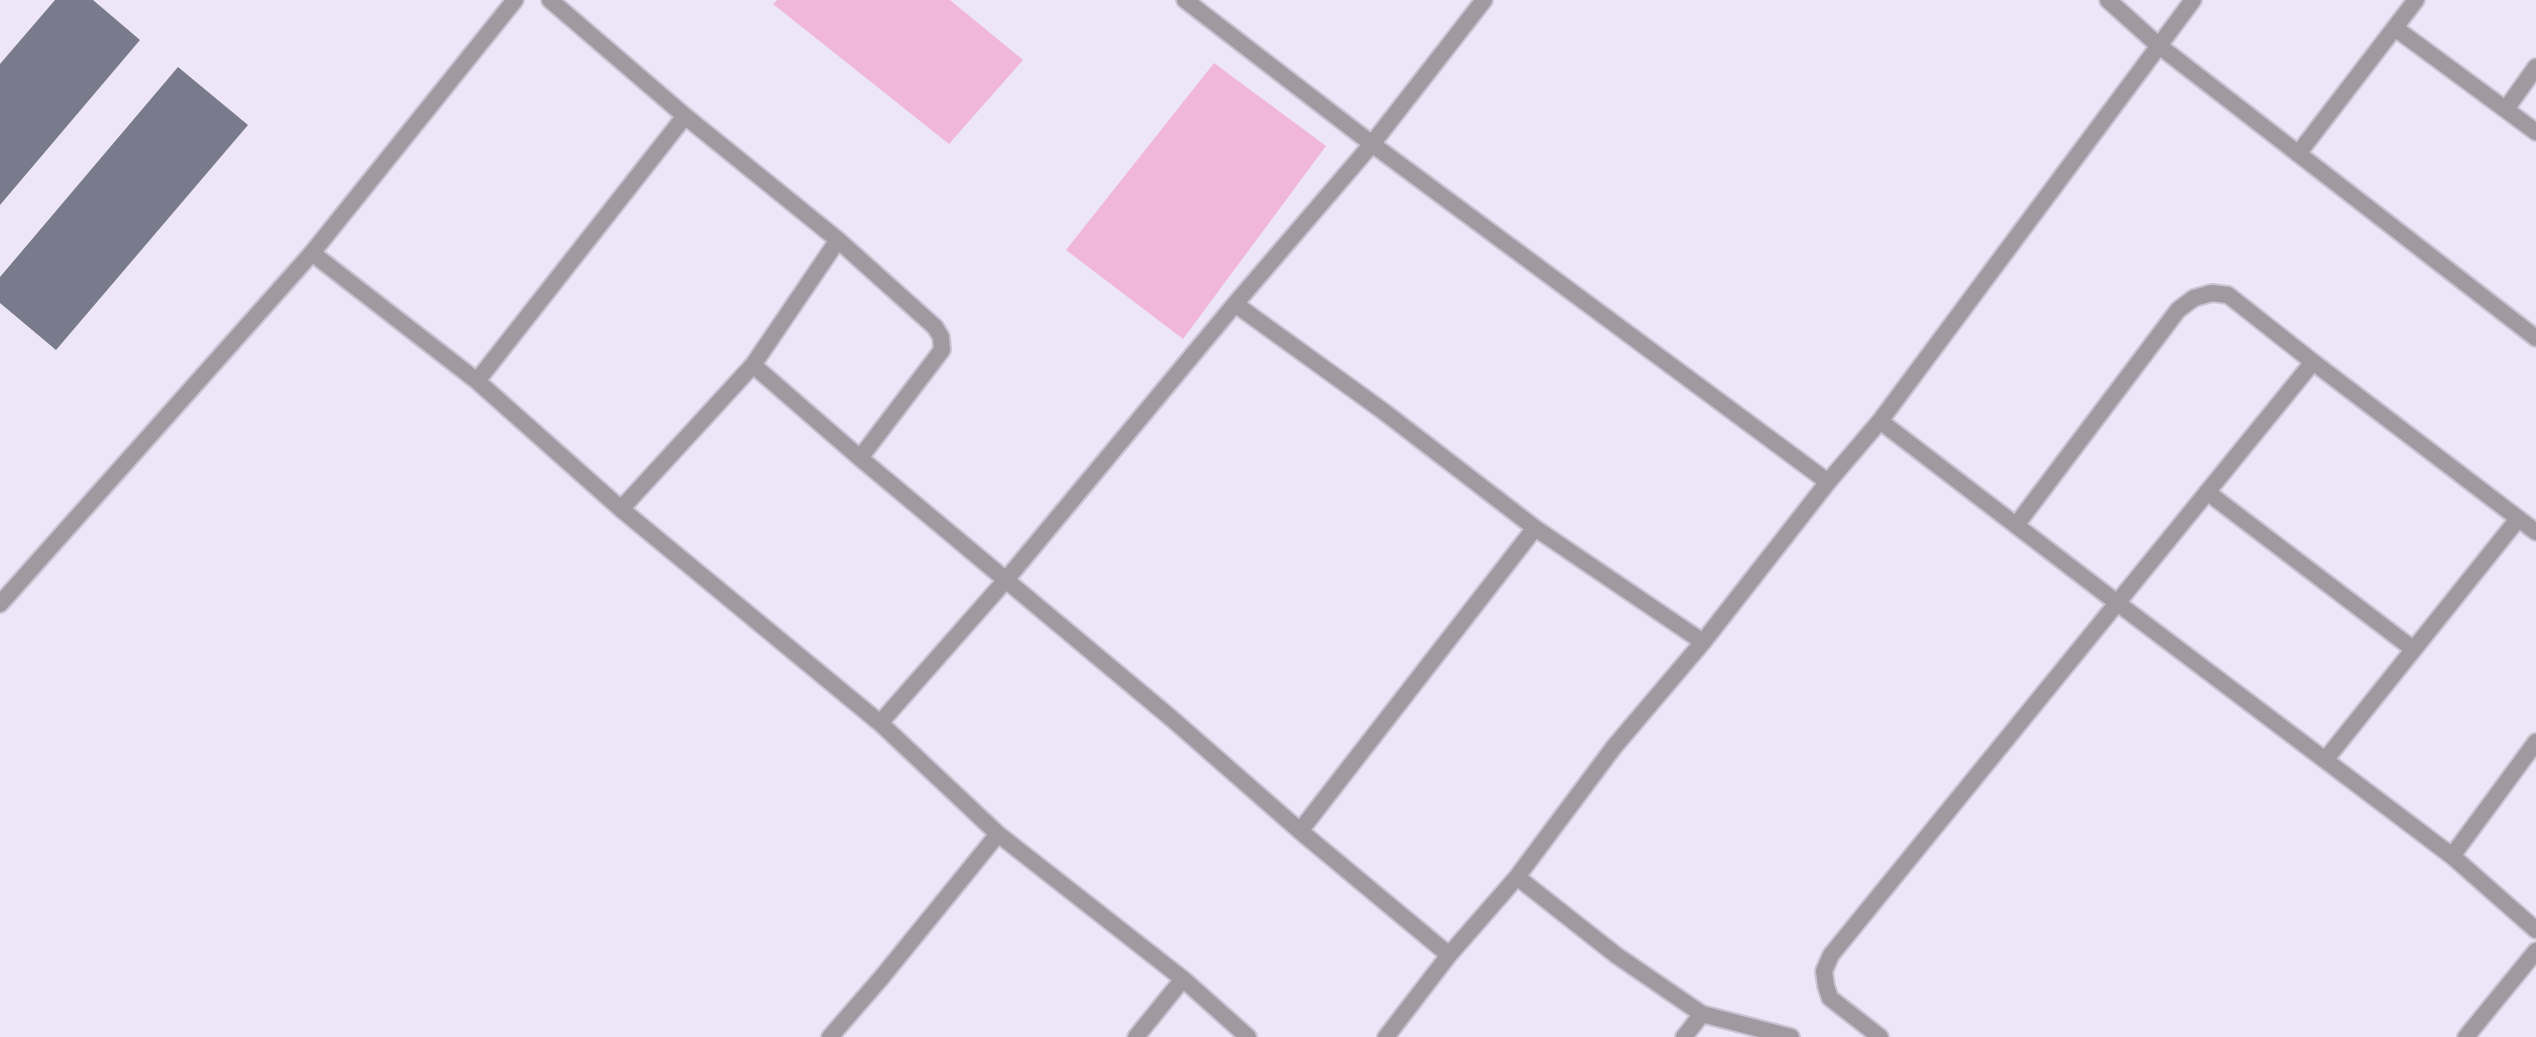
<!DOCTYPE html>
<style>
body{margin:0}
canvas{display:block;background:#ede6f9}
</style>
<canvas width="2536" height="1037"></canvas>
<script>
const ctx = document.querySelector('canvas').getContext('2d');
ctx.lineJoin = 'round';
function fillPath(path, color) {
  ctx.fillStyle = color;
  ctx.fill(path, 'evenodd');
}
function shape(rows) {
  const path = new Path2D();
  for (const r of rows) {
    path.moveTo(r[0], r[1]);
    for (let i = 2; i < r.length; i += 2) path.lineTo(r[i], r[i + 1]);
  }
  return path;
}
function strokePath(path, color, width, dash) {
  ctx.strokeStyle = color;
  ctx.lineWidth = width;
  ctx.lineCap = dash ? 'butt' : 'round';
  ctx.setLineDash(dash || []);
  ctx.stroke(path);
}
fillPath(shape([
 [777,0,950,0,1023,60,949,144,773,4],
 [1214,63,1326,146,1183,339,1066,250]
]), '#f0b7da');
fillPath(shape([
 [55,0,93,0,140,40,0,205,0,64],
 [178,67,248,125,56,350,0,303,0,277]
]), '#797a8b');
const minor = shape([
 [550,0,685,116,838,240,935,327,941,337,942,350,860,458],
 [1185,0,1372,144,1828,482],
 [2108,0,2158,45,2536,338],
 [2395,28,2536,132],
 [2506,109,2536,67],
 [2298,154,2416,0],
 [312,253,477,381,621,509,880,723,998,834,1183,979,1248,1037],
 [1235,304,1383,411,1535,528,1703,642],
 [753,365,860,458,1171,718,1300,831,1449,955],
 [477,381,685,116],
 [1880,421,2116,602,2452,856,2536,930],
 [2207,492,2413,649],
 [621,509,753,365,838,240],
 [2017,524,2178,310,2194,298,2212,293,2228,295,2313,362],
 [0,604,312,253,515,0],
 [880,723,1005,581,1235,304,1372,144,1484,0],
 [2326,759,2518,519],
 [1300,831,1535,528],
 [2452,856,2536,742],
 [1517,877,1616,955,1702,1014,1684,1037],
 [1702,1014,1791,1037],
 [830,1037,882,977,998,834],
 [1136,1037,1183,979],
 [1386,1037,1449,955,1517,877,1614,747,1703,642,1828,482,1880,421,2193,0],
 [1880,1037,1830,998,1826,986,1824,971,1831,955,2313,362,2536,532],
 [2466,1037,2536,951]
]);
strokePath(minor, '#c9c3d4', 20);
strokePath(minor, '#a099a0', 16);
</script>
